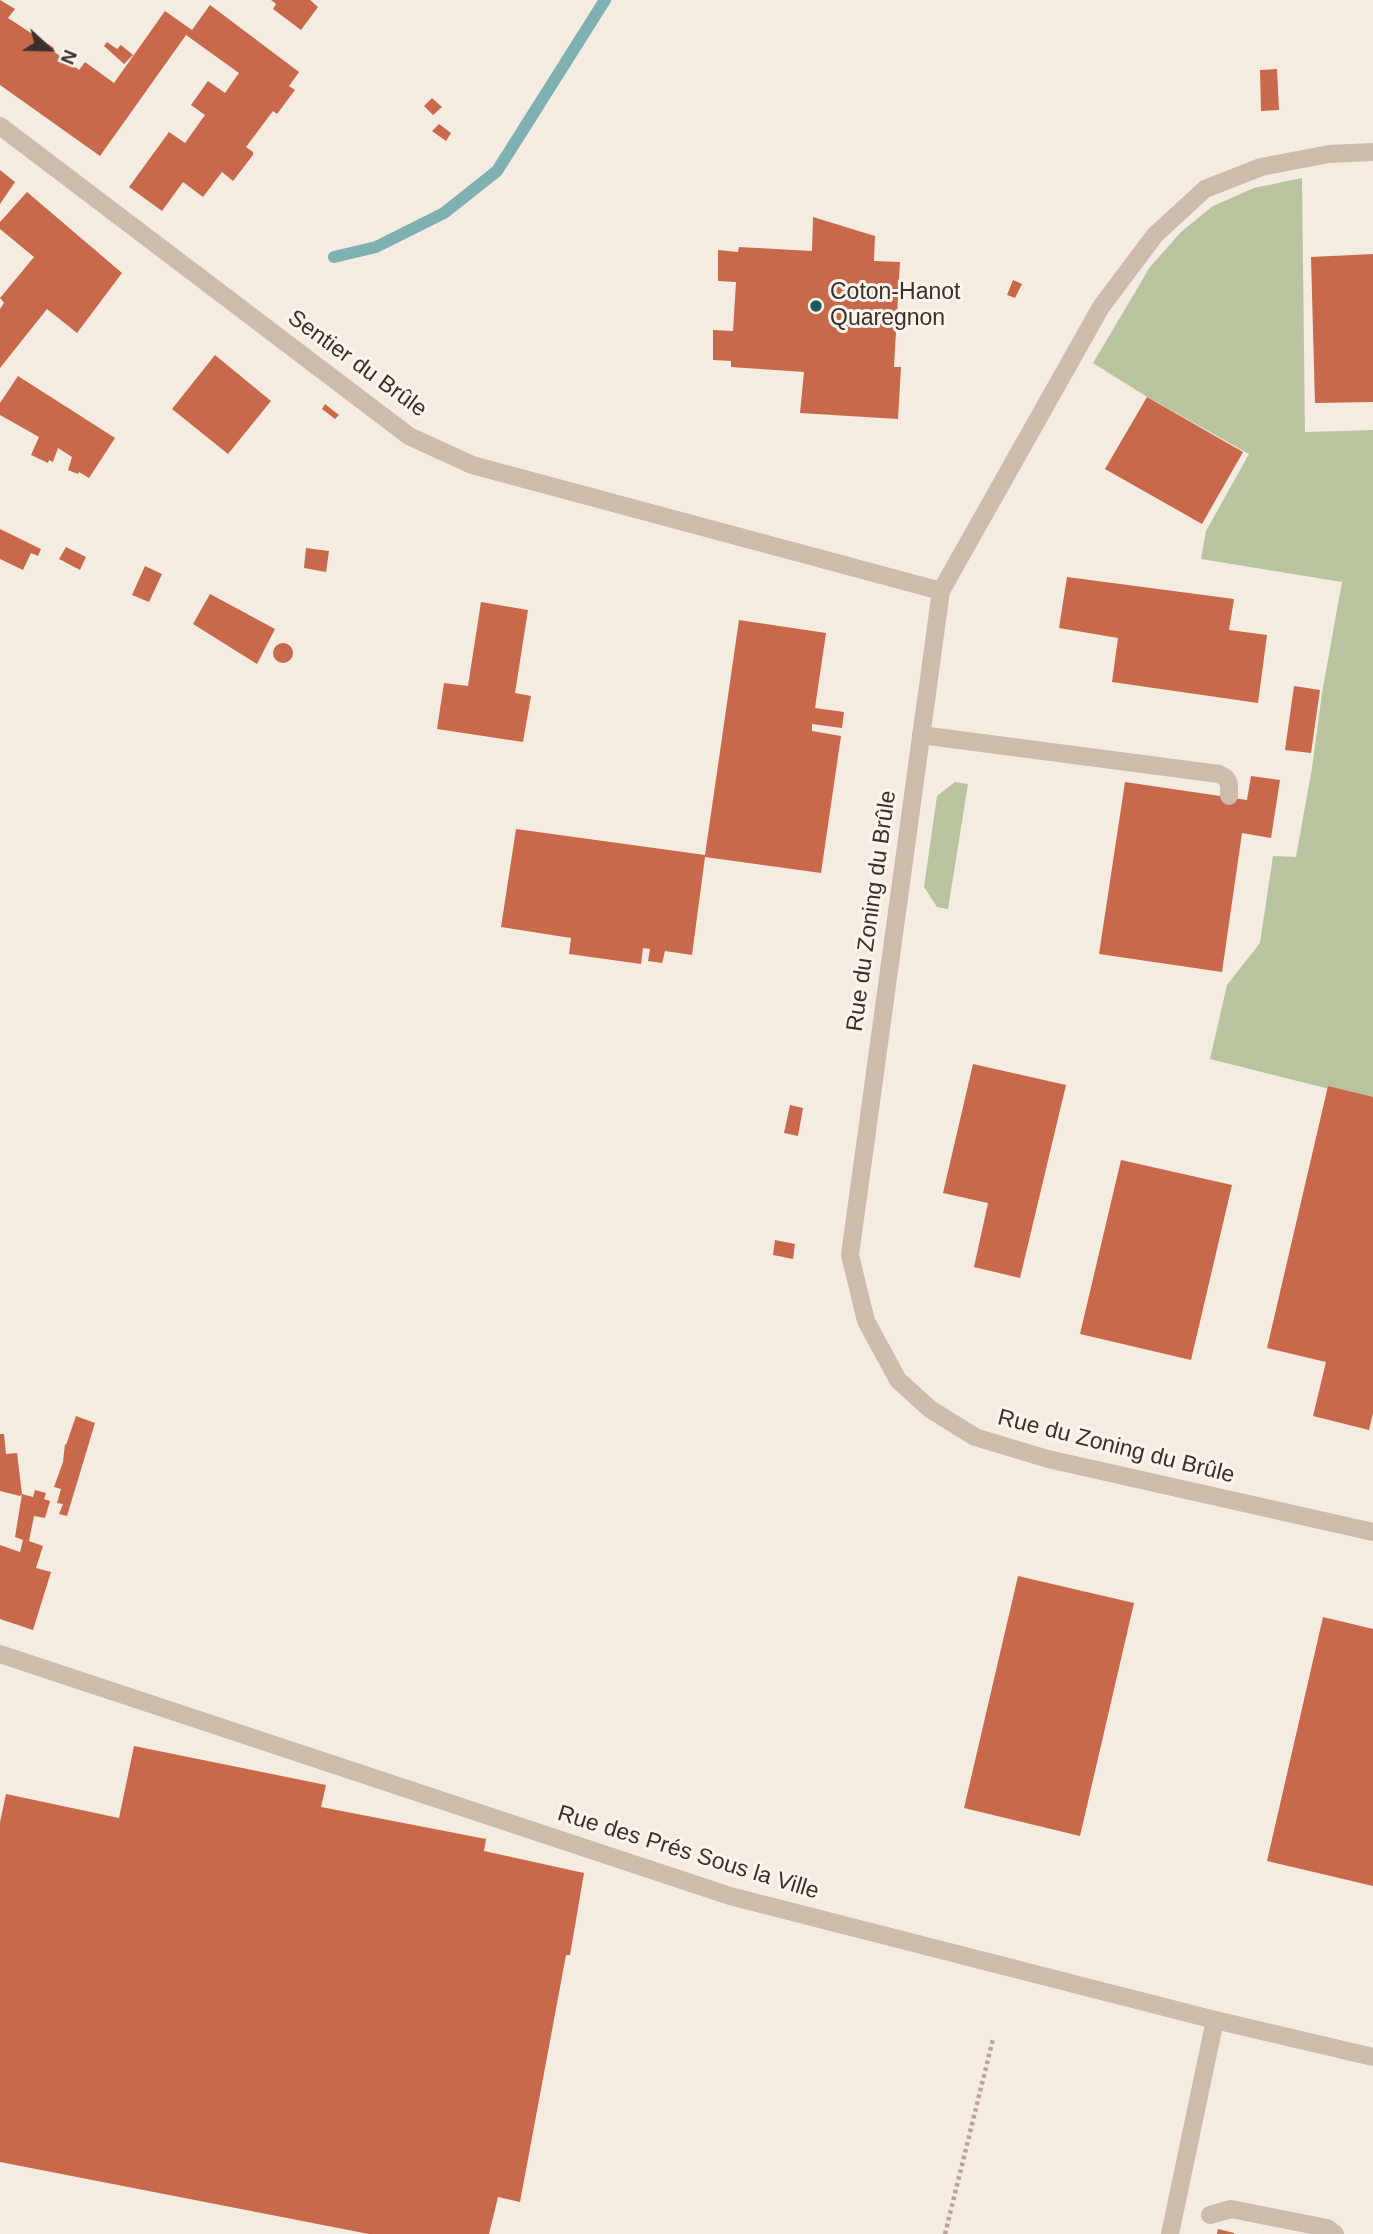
<!DOCTYPE html>
<meta charset="utf-8">
<style>
body{margin:0}
#map{position:relative;width:1373px;height:2234px;overflow:hidden;background:#f4ebe1;font-family:Arial,sans-serif}
canvas{display:block}
.north{position:absolute;left:14px;top:14px;width:70px;height:70px;-webkit-text-stroke:5px #fbf5ee;paint-order:stroke;rotate:112deg;font-size:19px;font-weight:700;line-height:28px;text-align:center;color:#3b302b}
.north::after{content:'';display:block;margin:auto;width:24px;height:32px;background:#3b302b;clip-path:polygon(50% 0,100% 100%,50% 72%,0 100%)}
</style>
<div id="map">
<canvas width="1373" height="2234"></canvas>
<div class="north">N</div>
</div>
<script>
const ctx = document.querySelector('canvas').getContext('2d');
ctx.lineJoin = 'round';
function fillPath(path, color) {
  ctx.fillStyle = color;
  ctx.fill(path, 'evenodd');
}
function shape(rows) {
  const path = new Path2D();
  for (const r of rows) {
    if (r.length === 3) {
      path.moveTo(r[0] + r[2], r[1]);
      path.arc(r[0], r[1], r[2], 0, 2 * Math.PI);
      continue;
    }
    path.moveTo(r[0], r[1]);
    for (let i = 2; i < r.length; i += 2) path.lineTo(r[i], r[i + 1]);
  }
  return path;
}
function strokePath(path, color, width, dash) {
  ctx.strokeStyle = color;
  ctx.lineWidth = width;
  ctx.lineCap = dash ? 'butt' : 'round';
  ctx.setLineDash(dash || []);
  ctx.stroke(path);
}
function write(font, color, halo, rows, align = 'center') {
  ctx.font = font + ' Arial,sans-serif';
  ctx.lineWidth = 6;
  ctx.setLineDash([]);
  ctx.textBaseline = 'middle';
  ctx.strokeStyle = halo;
  ctx.fillStyle = color;
  for (const [text, x, y, turn = 0] of rows) {
    ctx.save();
    ctx.translate(x, y);
    ctx.rotate((+turn || 0) * Math.PI / 180);
    ctx.textAlign = isNaN(turn) ? turn : align;
    if (halo) ctx.strokeText(text, 0, 0);
    ctx.fillText(text, 0, 0);
    ctx.restore();
  }
}
fillPath(shape([
 [1302,178,1305,432,1373,430,1373,1100,1210,1059,1227,985,1260,943,1273,856,1296,857,1312,768,1322,693,1342,582,1201,559,1206,531,1249,454,1144,395,1093,363,1150,267,1181,232,1213,206,1254,188],
 [955,782,968,784,948,909,937,907,924,887,937,796]
]), '#b8c4a0');
strokePath(shape([
 [334,257,376,247,444,213,497,171,605,0]
]), '#7fb0b2', 12);
fillPath(shape([
 [0,0,15,9,8,18,54,48,53,51,79,70,85,62,114,83,165,11,192,30,210,5,299,72,289,86,295,90,277,114,273,111,246,147,253,152,253,155,233,181,222,172,203,197,183,182,162,211,129,187,169,132,185,143,205,115,191,105,208,81,225,93,239,73,186,35,100,156,0,85],
 [271,0,310,0,318,7,301,30,273,9,276,4],
 [107,42,117,49,121,45,133,55,124,64,104,46],
 [1277,69,1279,110,1261,111,1260,70],
 [432,98,442,107,433,115,424,106],
 [439,124,451,133,446,141,432,131],
 [0,170,15,182,0,204],
 [27,192,122,273,77,333,47,309,0,368,0,309,4,303,0,298,34,257,0,229,0,222],
 [813,217,875,236,874,261,900,262,894,367,901,367,898,419,800,413,804,372,731,367,731,361,713,360,713,330,733,331,736,282,718,281,718,250,738,252,739,247,812,251],
 [1373,254,1373,402,1315,403,1311,257],
 [1013,280,1022,284,1015,298,1007,295],
 [215,355,271,401,228,454,172,409],
 [18,376,115,438,89,478,79,472,78,474,68,470,72,457,58,448,53,462,49,460,48,463,31,455,39,437,0,415,0,403],
 [1147,397,1243,452,1202,524,1105,469],
 [325,404,339,415,335,419,322,409],
 [0,529,41,549,38,556,31,553,23,570,0,559],
 [66,547,86,557,80,570,59,559],
 [306,548,329,551,326,572,304,568],
 [145,566,162,574,149,602,132,595],
 [1067,577,1234,599,1229,630,1267,635,1258,703,1112,682,1118,638,1059,628],
 [210,594,275,629,257,664,193,624],
 [481,602,528,610,515,693,531,696,523,742,437,729,444,683,468,686],
 [739,620,826,633,815,708,844,712,842,728,812,724,812,731,841,736,821,873,705,857,692,955,665,951,662,963,648,961,650,949,643,948,641,964,569,954,571,938,501,927,516,829,705,855],
 [283,653,10],
 [1294,686,1320,690,1311,753,1285,750],
 [1251,776,1280,780,1271,838,1242,833,1222,972,1099,954,1125,782,1247,800],
 [973,1064,1066,1085,1020,1278,974,1267,988,1203,943,1193],
 [1328,1086,1373,1097,1373,1413,1369,1430,1313,1416,1326,1362,1267,1348],
 [790,1105,803,1108,798,1136,784,1133],
 [1121,1160,1232,1185,1191,1360,1080,1334],
 [775,1240,795,1244,793,1259,773,1255],
 [76,1416,95,1423,67,1516,59,1514,63,1504,57,1503,61,1489,54,1487,63,1462,65,1444,66,1445],
 [0,1434,4,1434,6,1454,17,1453,22,1494,33,1497,35,1490,46,1493,44,1499,50,1501,45,1518,34,1516,29,1541,43,1546,36,1568,51,1572,33,1630,0,1619,0,1545,20,1552,23,1540,15,1537,22,1494,20,1496,0,1491],
 [1018,1576,1134,1603,1080,1836,964,1808],
 [1323,1617,1373,1629,1373,1886,1267,1861],
 [134,1746,326,1785,321,1807,486,1839,484,1851,584,1873,570,1955,566,1955,520,2202,498,2197,489,2234,369,2234,0,2162,0,1822,6,1794,119,1818],
 [1218,2229,1234,2233,1234,2234,1217,2234]
]), '#c8694b');
strokePath(shape([
 [945,2234,993,2039]
]), '#b9a596', 4.5, [3.5, 3.5]);
strokePath(shape([
 [921,735,1219,774,1226,778,1229,784,1229,796],
 [1210,2215,1231,2209,1327,2228,1335,2234],
 [1170,2234,1215,2020]
]), '#cdbbac', 18);
strokePath(shape([
 [0,126,409,436,472,465,941,591],
 [1373,152,1329,154,1261,167,1205,189,1155,235,1101,307,941,591,850,1255,866,1321,898,1380,930,1409,975,1437,1048,1459,1373,1532],
 [0,1654,730,1896,1215,2020,1373,2057]
]), '#cdbbac', 18);
for (const [x, y, r, color] of [
 [816,306,7,"#1f5a5e"]
]) {
  const dot = new Path2D();
  dot.arc(x, y, r, 0, 2 * Math.PI);
  ctx.fillStyle = color;
  ctx.fill(dot);
  strokePath(dot, '#fbf5ee', 2.5);
}
write('23px', '#3b302b', '#fbf5ee', [
 ["Coton-Hanot",830,293],
 ["Quaregnon",830,319]
], 'left');
write('23px', '#3b302b', '#fbf5ee', [
 ["Sentier du Brûle",357,364,36],
 ["Rue du Zoning du Brûle",872,911,-82],
 ["Rue du Zoning du Brûle",1116,1447,14],
 ["Rue des Prés Sous la Ville",688,1853,17]
]);
</script>
